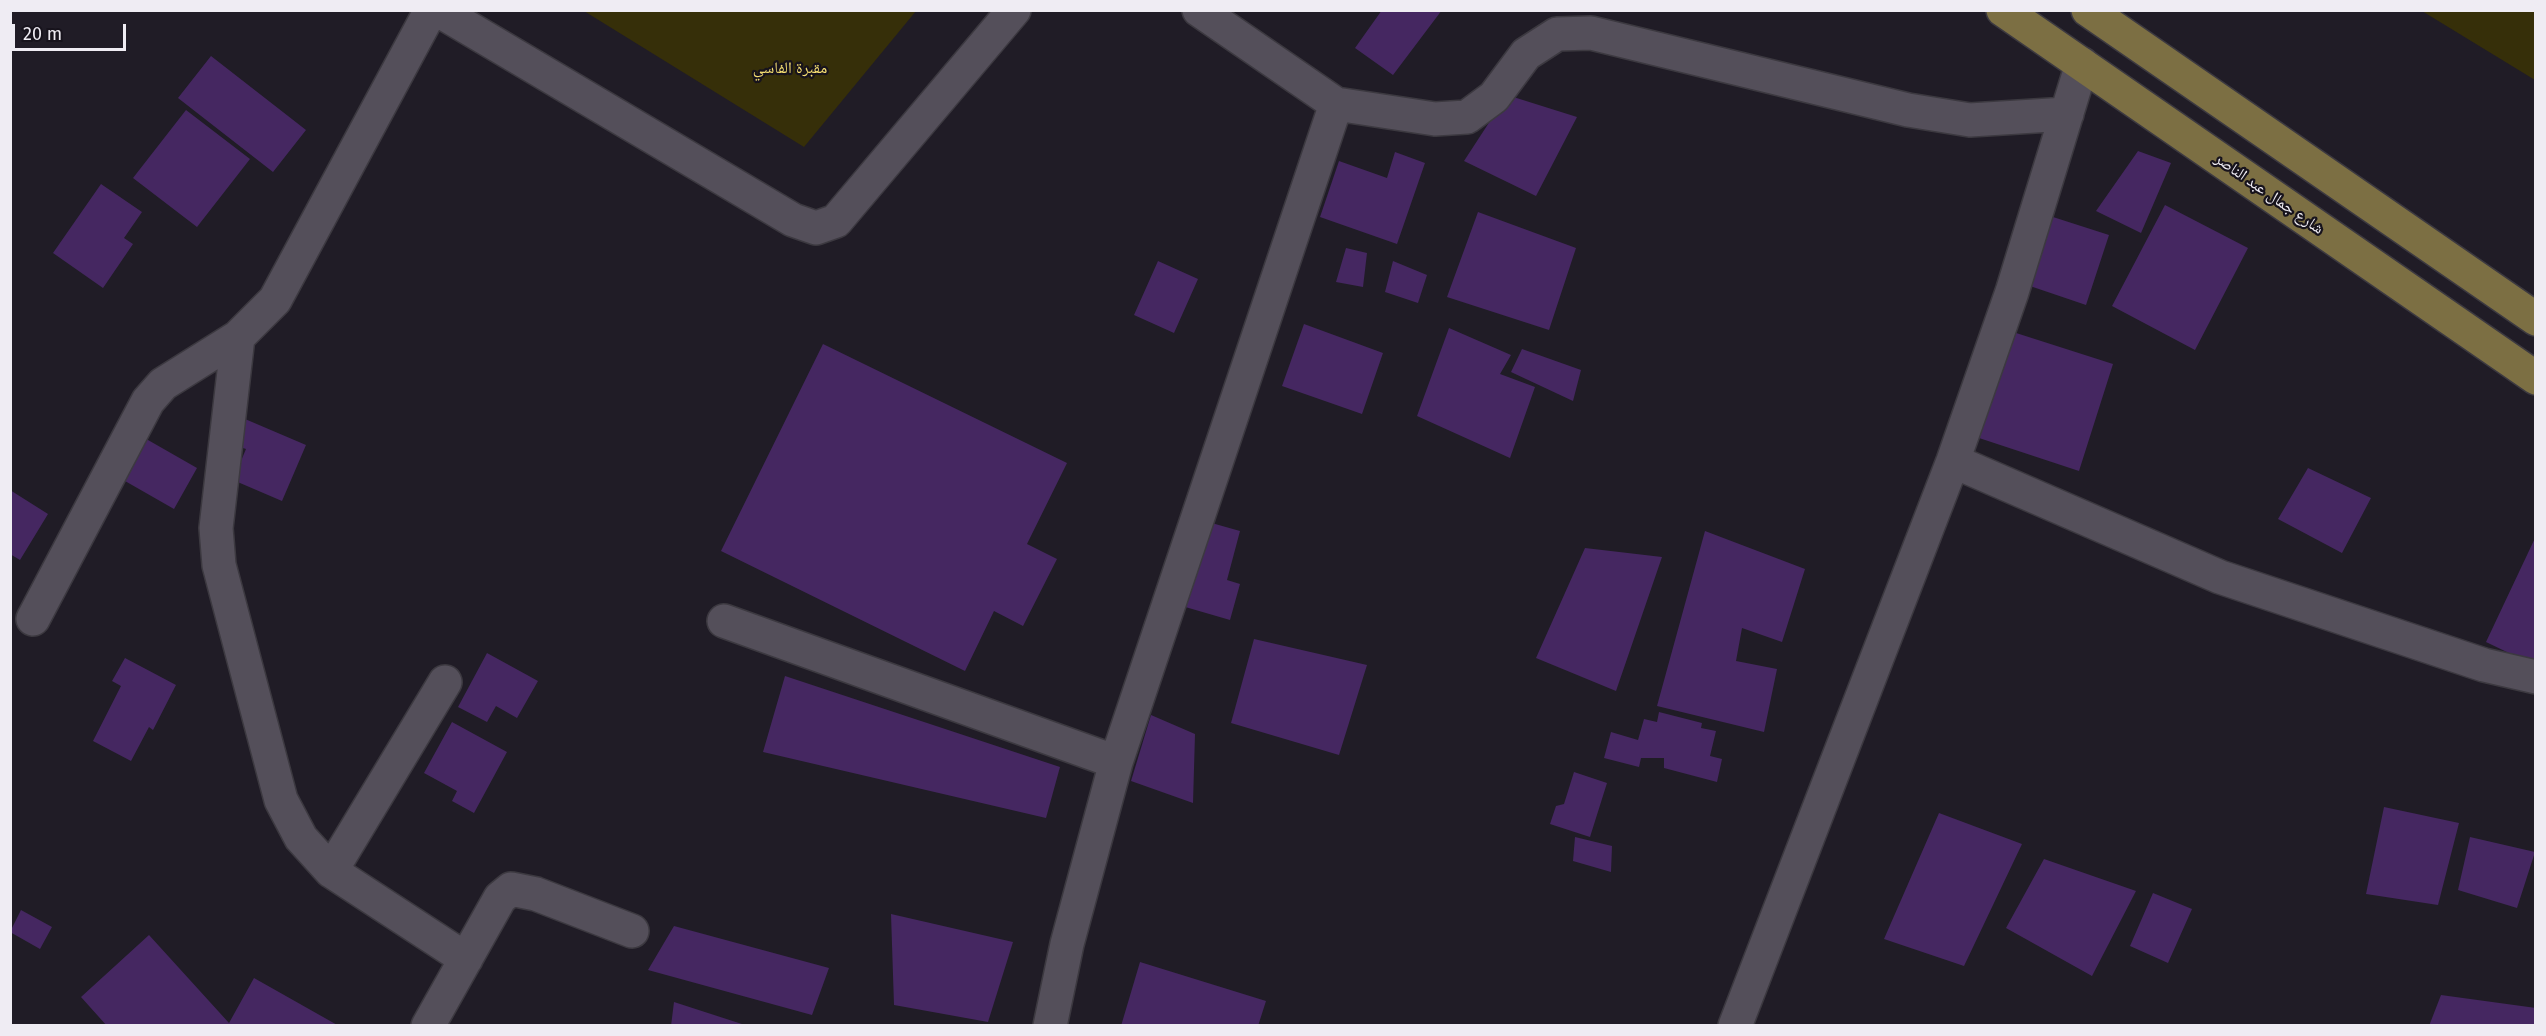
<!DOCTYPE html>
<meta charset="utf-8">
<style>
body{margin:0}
#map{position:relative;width:2546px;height:1036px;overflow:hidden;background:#201c26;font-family:"Fira Sans",sans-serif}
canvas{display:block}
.frame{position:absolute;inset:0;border:12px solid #efecf3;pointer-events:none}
.scale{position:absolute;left:12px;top:24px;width:114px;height:27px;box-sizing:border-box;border:3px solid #efecf3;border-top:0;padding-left:8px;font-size:18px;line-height:21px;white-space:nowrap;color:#efecf3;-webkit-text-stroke:4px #17131c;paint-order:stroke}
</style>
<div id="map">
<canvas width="2546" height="1036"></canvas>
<div class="frame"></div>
<div class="scale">20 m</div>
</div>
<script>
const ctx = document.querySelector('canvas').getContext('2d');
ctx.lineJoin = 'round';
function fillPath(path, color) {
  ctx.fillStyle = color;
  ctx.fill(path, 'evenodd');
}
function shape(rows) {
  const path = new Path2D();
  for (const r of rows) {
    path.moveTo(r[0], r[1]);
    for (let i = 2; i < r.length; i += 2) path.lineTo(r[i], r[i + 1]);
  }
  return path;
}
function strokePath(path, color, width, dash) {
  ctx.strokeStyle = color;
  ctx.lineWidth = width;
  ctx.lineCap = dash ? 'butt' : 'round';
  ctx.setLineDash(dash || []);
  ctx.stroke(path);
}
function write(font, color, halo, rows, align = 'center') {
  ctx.font = font + ' "Fira Sans","Noto Naskh Arabic",sans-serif';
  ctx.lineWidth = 4.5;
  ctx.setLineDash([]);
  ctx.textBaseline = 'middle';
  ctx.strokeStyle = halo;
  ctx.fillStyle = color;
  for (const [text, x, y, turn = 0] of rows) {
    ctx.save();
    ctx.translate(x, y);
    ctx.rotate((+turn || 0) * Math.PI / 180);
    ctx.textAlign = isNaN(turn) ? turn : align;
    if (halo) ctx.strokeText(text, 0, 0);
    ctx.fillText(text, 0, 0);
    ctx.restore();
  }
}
fillPath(shape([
 [584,11,916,11,804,147],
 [2422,11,2535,11,2535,80]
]), '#362f09');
fillPath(shape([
 [1382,10,1442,10,1393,75,1355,48],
 [211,56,306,130,273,172,178,98],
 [1507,95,1577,117,1536,196,1464,161],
 [186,110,250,159,197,227,133,178],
 [2138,151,2171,163,2141,233,2096,211],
 [1395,152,1425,163,1397,244,1320,217,1339,161,1387,178],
 [101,184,142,212,124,238,133,244,103,288,53,253],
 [2165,205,2248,248,2195,350,2112,306],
 [1478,212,1576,248,1549,330,1447,297],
 [2053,217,2109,235,2086,305,2030,286],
 [1346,248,1367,253,1363,287,1336,282],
 [1158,261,1198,279,1174,333,1134,315],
 [1393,261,1427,275,1418,303,1385,292],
 [1304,324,1383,353,1362,414,1282,386],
 [1449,328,1511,355,1500,374,1535,387,1510,458,1417,416],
 [2013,332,2113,364,2079,471,1979,438],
 [823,344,1067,463,1027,544,1057,559,1023,626,994,611,965,671,721,551],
 [1522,349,1581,370,1573,401,1511,372],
 [245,419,306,445,282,501,233,480,246,449,234,445],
 [141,436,197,468,174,509,118,477],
 [2308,468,2371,498,2342,553,2278,519],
 [10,490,48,514,20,560,10,554],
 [1201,520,1240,531,1227,580,1240,584,1230,620,1175,604],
 [1705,531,1805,569,1782,642,1742,628,1736,661,1777,669,1764,732,1657,706],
 [2536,536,2536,666,2486,642],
 [1585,548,1662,557,1616,691,1536,658],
 [1254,639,1367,665,1339,755,1231,723],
 [487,653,538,681,517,718,496,706,487,722,458,707],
 [125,658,176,685,153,730,149,727,131,761,93,741,121,686,112,681],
 [785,676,1060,767,1046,818,763,752],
 [1659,712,1702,723,1701,728,1716,731,1710,756,1722,759,1717,782,1664,768,1664,758,1641,758,1639,767,1604,758,1611,732,1638,740,1644,719,1657,722],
 [1151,715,1195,734,1193,803,1131,781],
 [452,722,507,752,474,813,452,801,457,791,424,773],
 [1574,772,1607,783,1590,837,1550,824,1556,806,1564,804],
 [2384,807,2459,823,2438,905,2366,894],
 [1939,813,2022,844,1964,966,1884,939],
 [1575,837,1612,846,1611,872,1573,861],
 [2470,837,2535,852,2517,908,2458,890],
 [2044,859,2136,891,2092,976,2006,928],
 [2153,893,2192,909,2168,963,2130,946],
 [21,910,52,927,40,949,10,932],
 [891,914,1013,942,988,1022,894,1005],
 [674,926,829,968,812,1015,648,970],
 [149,935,229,1023,254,978,339,1026,107,1026,81,997],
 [1140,962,1266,1001,1258,1026,1121,1026],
 [2441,995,2536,1008,2536,1026,2429,1026],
 [674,1002,745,1025,745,1026,671,1026]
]), '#452761');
const minor = shape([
 [438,10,793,220,816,228,836,221,1014,10],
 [1199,10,1336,104,1435,119,1467,117,1494,97,1526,54,1557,34,1591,33,1908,110,1970,120,2067,114],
 [238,337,216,528,219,565,281,800,301,838,331,871,466,959],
 [1953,461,2220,577,2484,665,2536,677],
 [33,619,148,401,163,384,238,337,275,300,431,10],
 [724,621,1116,762],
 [331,871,445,682],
 [428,1026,500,898,511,889,536,894,632,931],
 [1050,1026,1067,944,1116,762,1336,104],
 [1735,1026,1953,461,2012,292,2082,64]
]);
const primary = shape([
 [2003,10,2536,378],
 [2088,10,2536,319]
]);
strokePath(minor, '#3c3940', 36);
strokePath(primary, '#3c3940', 36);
strokePath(minor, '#544f5a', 33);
strokePath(primary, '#7c6f43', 33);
write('16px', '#f6df72', '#17131c', [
 ["مقبرة الفاسي",790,69]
]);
write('16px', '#efecf3', '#17131c', [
 ["شارع جمال عبد الناصر",2269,194,35]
]);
</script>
